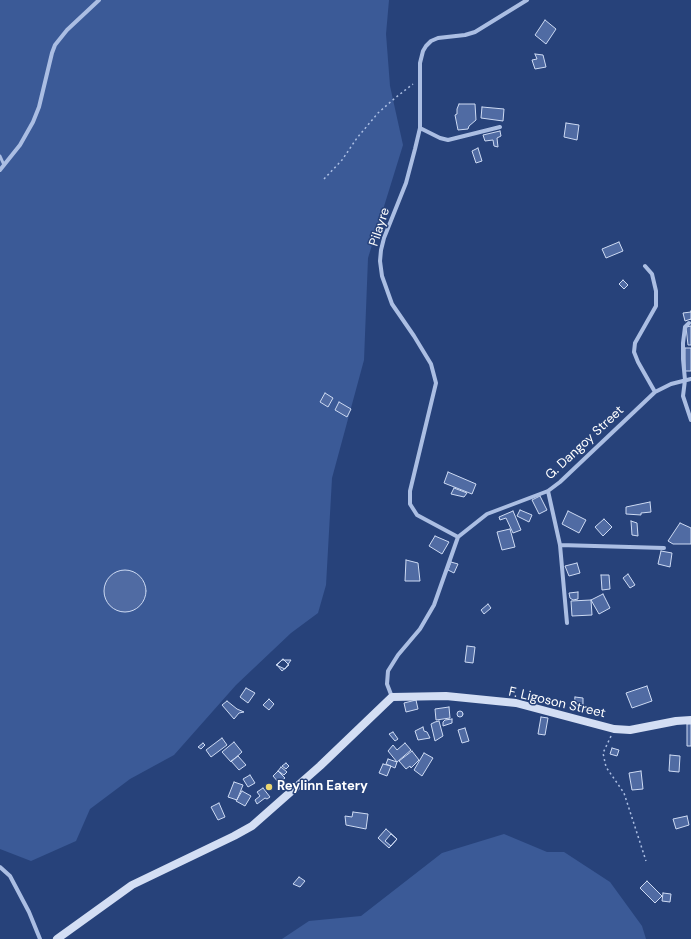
<!DOCTYPE html>
<style>
body{margin:0}
canvas{display:block;background:#27427a}
</style>
<canvas width="691" height="939"></canvas>
<script>
const ctx = document.querySelector('canvas').getContext('2d');
ctx.lineJoin = 'round';
function fillPath(path, color) {
  ctx.fillStyle = color;
  ctx.fill(path, 'evenodd');
}
function shape(rows) {
  const path = new Path2D();
  for (const r of rows) {
    if (r.length === 3) {
      path.moveTo(r[0] + r[2], r[1]);
      path.arc(r[0], r[1], r[2], 0, 2 * Math.PI);
      continue;
    }
    path.moveTo(r[0], r[1]);
    for (let i = 2; i < r.length; i += 2) path.lineTo(r[i], r[i + 1]);
  }
  return path;
}
function strokePath(path, color, width, dash) {
  ctx.strokeStyle = color;
  ctx.lineWidth = width;
  ctx.lineCap = dash ? 'butt' : 'round';
  ctx.setLineDash(dash || []);
  ctx.stroke(path);
}
function write(font, color, halo, rows, align = 'center') {
  ctx.font = font + ' "DM Sans",sans-serif';
  ctx.lineWidth = 3;
  ctx.setLineDash([]);
  ctx.textBaseline = 'middle';
  ctx.strokeStyle = halo;
  ctx.fillStyle = color;
  for (const [text, x, y, turn = 0] of rows) {
    ctx.save();
    ctx.translate(x, y);
    ctx.rotate((+turn || 0) * Math.PI / 180);
    ctx.textAlign = isNaN(turn) ? turn : align;
    if (halo) ctx.strokeText(text, 0, 0);
    ctx.fillText(text, 0, 0);
    ctx.restore();
  }
}
fillPath(shape([
 [0,0,389,0,386,34,390,86,403,145,368,258,364,360,332,478,326,585,318,613,291,633,236,685,174,755,130,779,90,809,76,841,31,861,0,849],
 [504,834,547,852,564,852,610,882,642,926,646,939,282,939,309,921,361,916,442,853]
]), '#3b5a97');
const building = shape([
 [545,20,556,29,546,44,535,35,545,20],
 [535,54,543,55,546,67,535,69,532,60,537,59,535,54],
 [459,104,475,104,476,120,469,126,468,129,458,130,455,115,457,114,457,109,459,104],
 [482,107,504,109,503,121,481,118,482,107],
 [566,123,579,125,577,140,564,137,566,123],
 [500,131,501,136,497,138,498,147,494,146,493,140,485,141,483,135,500,131],
 [478,148,482,161,476,163,472,151,478,148],
 [619,242,623,251,606,258,602,249,619,242],
 [623,280,628,285,624,289,619,284,623,280],
 [691,311,691,320,691,319,685,321,683,313,691,312,691,311],
 [691,326,691,345,688,345,686,327,691,326],
 [685,348,691,348,691,371,685,371,685,348],
 [325,393,333,398,328,407,320,402,325,393],
 [339,402,351,409,347,417,335,410,339,402],
 [448,472,476,484,472,494,444,483,448,472],
 [454,488,467,493,464,497,451,494,454,488],
 [540,496,547,510,539,514,532,500,540,496],
 [650,502,651,512,641,513,641,515,626,514,626,507,650,502],
 [520,510,532,515,529,522,517,516,520,510],
 [513,511,521,530,513,533,506,518,500,520,499,517,513,511],
 [568,511,586,520,579,533,562,524,568,511],
 [604,519,612,527,603,536,595,527,604,519],
 [631,521,637,523,638,536,632,535,631,521],
 [680,523,691,528,691,544,673,544,668,541,680,523],
 [510,529,515,547,502,550,497,532,510,529],
 [435,536,449,542,442,554,429,546,435,536],
 [661,551,672,553,670,567,658,564,661,551],
 [406,560,418,563,420,581,405,581,406,560],
 [451,562,458,564,454,573,448,570,451,562],
 [577,563,580,573,569,576,565,566,577,563],
 [125,591,21],
 [628,574,635,585,630,588,623,578,628,574],
 [601,575,609,575,610,589,602,590,601,575],
 [578,592,578,599,573,600,570,598,569,593,578,592],
 [603,594,610,608,599,614,591,600,603,594],
 [591,600,592,615,572,616,571,601,591,600],
 [488,604,491,608,484,614,481,610,488,604],
 [467,646,475,647,473,663,465,662,467,646],
 [283,659,289,665,282,671,277,665,283,659],
 [282,660,291,660,285,669,276,665,282,660],
 [647,686,652,701,632,708,626,693,647,686],
 [246,688,255,693,248,703,240,697,246,688],
 [575,697,583,698,583,707,574,707,575,697],
 [269,699,274,704,269,710,263,705,269,699],
 [416,700,418,709,406,712,404,703,416,700],
 [227,701,237,709,244,712,239,713,234,719,222,705,227,701],
 [449,707,450,718,436,720,435,709,449,707],
 [460,714,3],
 [541,717,548,718,545,735,538,734,541,717],
 [452,719,452,723,443,726,443,722,445,720,452,719],
 [439,721,443,736,435,741,431,724,435,722,439,721],
 [687,724,691,724,691,746,687,746,687,724],
 [423,727,424,731,427,732,430,738,418,740,415,731,423,727],
 [465,728,469,741,462,743,458,730,465,728],
 [393,732,398,739,395,741,389,734,393,732],
 [222,738,227,745,211,757,206,750,222,738],
 [234,742,242,752,231,762,222,752,234,742],
 [203,743,205,745,201,749,198,747,203,743],
 [405,743,411,750,397,762,388,751,393,745,397,750,405,743],
 [612,748,619,750,617,756,610,754,612,748],
 [412,751,419,760,411,768,410,766,406,769,399,761,412,751],
 [424,753,433,758,422,776,414,770,424,753],
 [670,755,680,756,679,772,669,771,670,755],
 [238,756,246,765,239,770,231,761,238,756],
 [388,759,397,762,395,768,386,764,388,759],
 [286,763,289,766,286,769,282,766,286,763],
 [383,764,391,766,387,776,379,773,383,764],
 [281,767,287,772,284,775,278,771,281,767],
 [278,771,285,778,279,783,273,776,278,771],
 [641,771,643,789,632,790,629,773,641,771],
 [250,775,255,783,248,787,243,779,250,775],
 [234,782,243,785,237,800,228,797,234,782],
 [263,788,270,797,267,799,265,798,257,804,255,800,260,796,257,792,263,788],
 [242,791,251,796,245,806,236,801,242,791],
 [219,803,225,817,218,820,211,807,219,803],
 [353,812,368,814,366,829,346,825,345,816,352,817,353,812],
 [687,816,689,825,676,829,673,819,687,816],
 [386,829,397,839,389,848,378,838,386,829],
 [391,834,397,839,391,846,385,841,391,834],
 [299,877,305,881,300,887,293,884,299,877],
 [647,881,662,896,655,903,640,888,647,881],
 [663,893,671,894,670,902,662,901,663,893]
]);
fillPath(building, '#506ba3');
strokePath(building, '#cddaf3', 1);
strokePath(shape([
 [324,179,342,160,357,138,378,113,395,98,413,84],
 [611,736,603,753,606,767,624,793,646,861]
]), '#abbee3', 1.5, [2, 3]);
strokePath(shape([
 [0,156,4,165]
]), '#abbee3', 3);
strokePath(shape([
 [420,128,440,138,448,140,500,127],
 [0,170,20,145,33,122,39,107,52,53,55,45,67,30,99,0],
 [645,266,652,274,656,291,656,306,635,343,634,352,638,362,655,392],
 [689,323,685,327,683,343,683,359,685,380,683,396,691,420],
 [548,491,560,545,567,623],
 [458,537,417,515,410,504,410,491,436,383,431,364,414,336,392,304,382,276,380,261,381,250,384,238,406,183,415,149,420,128,420,63,423,51,426,46,431,41,438,38,465,35,475,32,527,0],
 [560,545,664,548],
 [392,697,387,684,388,671,398,655,420,629,434,605,458,537,487,514,548,491,560,482,655,392,671,384,691,379],
 [0,867,10,876,29,912,40,939]
]), '#abbee3', 4);
strokePath(shape([
 [57,939,132,885,234,836,252,826,320,766,392,697,446,696,516,703,614,729,630,730,676,721,691,720]
]), '#d3def4', 8);
for (const [x, y, r, color] of [
 [269,787,4,"#ebd671"]
]) {
  const dot = new Path2D();
  dot.arc(x, y, r, 0, 2 * Math.PI);
  ctx.fillStyle = color;
  ctx.fill(dot);
  strokePath(dot, '#27427a', 1.5);
}
write('13px', '#fff', '#27427a', [
 ["Pilayre",380,227,-72],
 ["G. Dangoy Street",585,443,-43],
 ["F. Ligoson Street",557,703,13]
]);
write('bold 13px', '#fff', '#27427a', [
 ["Reylinn Eatery",277,787]
], 'left');
</script>
